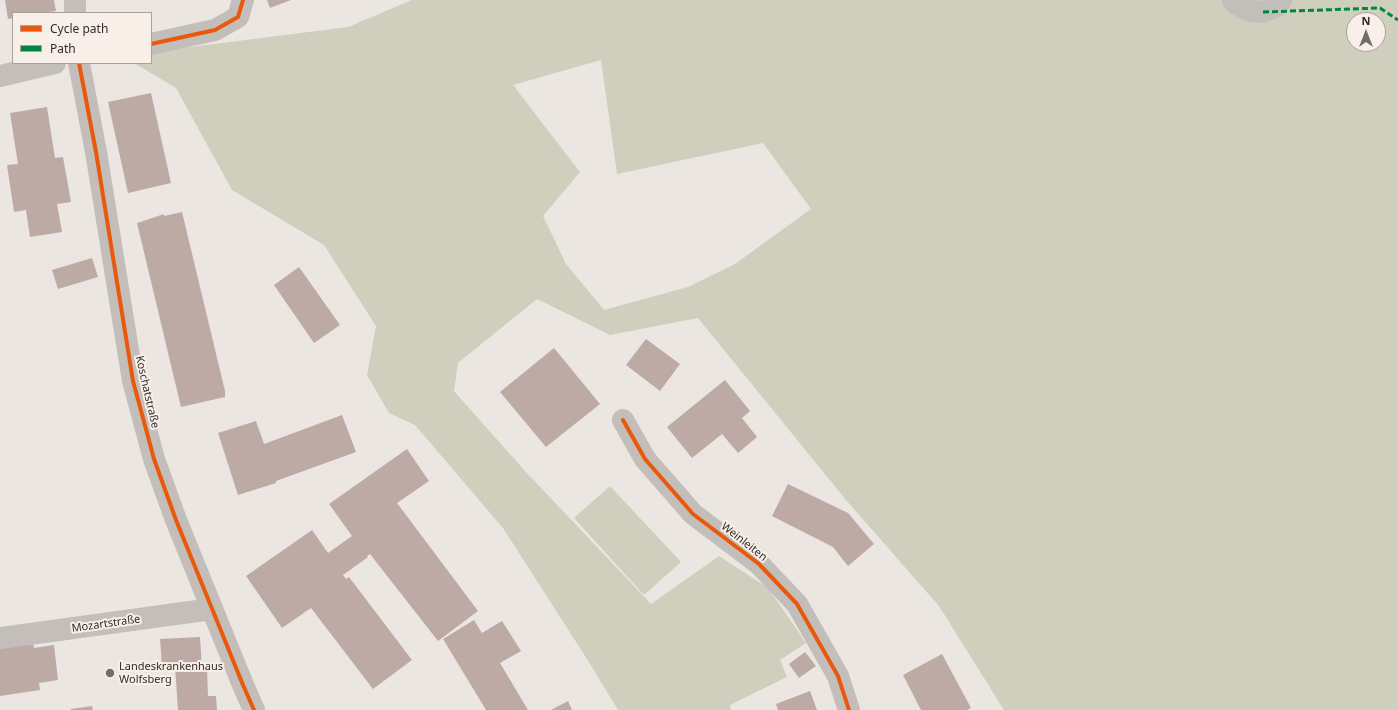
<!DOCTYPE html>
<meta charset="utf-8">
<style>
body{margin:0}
#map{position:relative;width:1398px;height:710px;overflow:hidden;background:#ebe6e1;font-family:"Noto Sans",sans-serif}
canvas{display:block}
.legend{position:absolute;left:12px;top:12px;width:140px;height:52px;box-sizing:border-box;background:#f8efe8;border:1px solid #aaa19c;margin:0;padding:5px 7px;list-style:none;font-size:12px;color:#342b29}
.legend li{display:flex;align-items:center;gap:8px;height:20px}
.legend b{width:20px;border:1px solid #aaa19c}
.north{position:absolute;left:1346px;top:12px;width:40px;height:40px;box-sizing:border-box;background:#f8efe8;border:1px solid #aaa19c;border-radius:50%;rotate:0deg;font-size:11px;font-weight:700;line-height:16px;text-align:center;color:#342b29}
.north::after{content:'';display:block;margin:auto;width:14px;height:18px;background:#746c69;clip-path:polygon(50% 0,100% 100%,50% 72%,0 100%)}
</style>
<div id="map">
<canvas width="1398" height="710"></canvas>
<ul class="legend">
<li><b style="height:5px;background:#e8590c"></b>Cycle path</li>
<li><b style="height:5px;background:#00873e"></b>Path</li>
</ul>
<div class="north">N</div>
</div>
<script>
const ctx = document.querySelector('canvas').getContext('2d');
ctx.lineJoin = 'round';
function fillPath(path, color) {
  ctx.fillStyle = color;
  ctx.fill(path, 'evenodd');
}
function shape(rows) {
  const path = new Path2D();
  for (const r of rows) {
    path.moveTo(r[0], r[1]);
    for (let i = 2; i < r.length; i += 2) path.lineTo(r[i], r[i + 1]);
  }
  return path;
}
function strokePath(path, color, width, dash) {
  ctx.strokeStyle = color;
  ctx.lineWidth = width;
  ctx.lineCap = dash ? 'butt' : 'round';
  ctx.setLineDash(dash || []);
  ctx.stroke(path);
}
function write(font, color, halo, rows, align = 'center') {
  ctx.font = font + ' "Noto Sans",sans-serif';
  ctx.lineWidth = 4;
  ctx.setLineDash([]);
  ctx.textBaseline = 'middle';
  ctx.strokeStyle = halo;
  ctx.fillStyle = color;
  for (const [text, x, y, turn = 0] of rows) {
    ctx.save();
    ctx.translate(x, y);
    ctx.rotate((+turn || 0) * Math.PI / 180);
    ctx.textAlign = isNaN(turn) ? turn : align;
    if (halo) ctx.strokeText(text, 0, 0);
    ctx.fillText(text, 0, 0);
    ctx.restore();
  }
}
fillPath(shape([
 [412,0,1398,0,1398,710,1004,710,939,606,846,500,698,318,610,335,537,299,458,363,454,391,525,471,651,604,719,556,768,588,806,643,780,660,787,677,730,705,731,710,618,710,587,659,503,528,415,425,389,413,367,375,376,326,324,245,232,190,176,88,134,63,151,63,151,52,348,27],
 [1354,20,1378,20,1378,44,1354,44],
 [601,60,617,174,763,143,811,209,735,264,688,287,604,310,566,264,543,216,580,172,513,85],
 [610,486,681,562,644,595,574,518]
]), '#cecfbc');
fillPath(shape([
 [5,0,54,0,56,11,42,13,13,13,13,18,8,19],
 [267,0,291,0,270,8],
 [151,93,171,183,128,193,108,102],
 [47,107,55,158,63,157,71,202,57,204,62,232,30,237,26,210,14,212,7,165,18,164,10,113],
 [182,212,225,391,225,397,181,407,137,223,164,214,164,216],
 [92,258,98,277,58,289,52,270],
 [299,267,340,325,314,343,274,285],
 [646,339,680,364,660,391,626,365],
 [554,348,600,404,546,447,500,392],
 [725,380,750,411,742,418,757,437,738,453,722,434,692,458,667,427],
 [342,415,356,452,276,481,276,483,238,495,218,433,256,421,264,444],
 [407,449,429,481,397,503,478,611,438,641,370,554,367,556,368,557,343,575,346,579,349,577,412,660,373,689,311,608,282,628,246,576,312,530,328,553,352,536,329,504],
 [788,484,848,513,874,544,848,566,833,547,772,516],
 [474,620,482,633,502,621,521,651,500,663,528,710,486,710,443,639],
 [200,637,202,669,207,669,208,696,216,696,217,710,178,710,175,666,162,667,160,639],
 [33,643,34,648,54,645,58,680,39,683,40,690,0,696,0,648],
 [805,652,816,666,799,678,789,664],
 [942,654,971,708,967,710,921,710,903,675],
 [810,691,817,710,778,710,776,704],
 [568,701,572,710,551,710],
 [92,706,93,710,71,710,71,709]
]), '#bdaaa4');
strokePath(shape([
 [75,0,75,13],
 [1233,0,1236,4,1250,11,1263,12,1277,6,1281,0],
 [151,44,215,30,238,17,243,0],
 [79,63,96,152,133,381,154,459,176,520,243,685,254,710],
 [0,76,55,63],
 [623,420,645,459,693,514,759,564,797,604,838,676,849,710],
 [0,638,212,609]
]), '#c4beba', 22);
strokePath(shape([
 [1263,12,1380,8,1398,20]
]), '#00873e', 3, [6, 3]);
strokePath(shape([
 [151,44,215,30,238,17,243,0],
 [79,63,96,152,133,381,154,459,176,520,243,685,254,710],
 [623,420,645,459,693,514,759,564,797,604,838,676,849,710]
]), '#e8590c', 4);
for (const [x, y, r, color] of [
 [110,673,5,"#746c69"]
]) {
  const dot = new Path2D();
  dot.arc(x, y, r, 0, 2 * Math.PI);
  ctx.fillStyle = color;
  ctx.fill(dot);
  strokePath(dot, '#f8efe8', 1.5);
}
write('11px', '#342b29', '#f8efe8', [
 ["Koschatstraße",147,392,77],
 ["Weinleiten",744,542,38],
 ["Mozartstraße",106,624,-8]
]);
write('11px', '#342b29', '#f8efe8', [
 ["Landeskrankenhaus",119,667],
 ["Wolfsberg",119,680]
], 'left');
</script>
